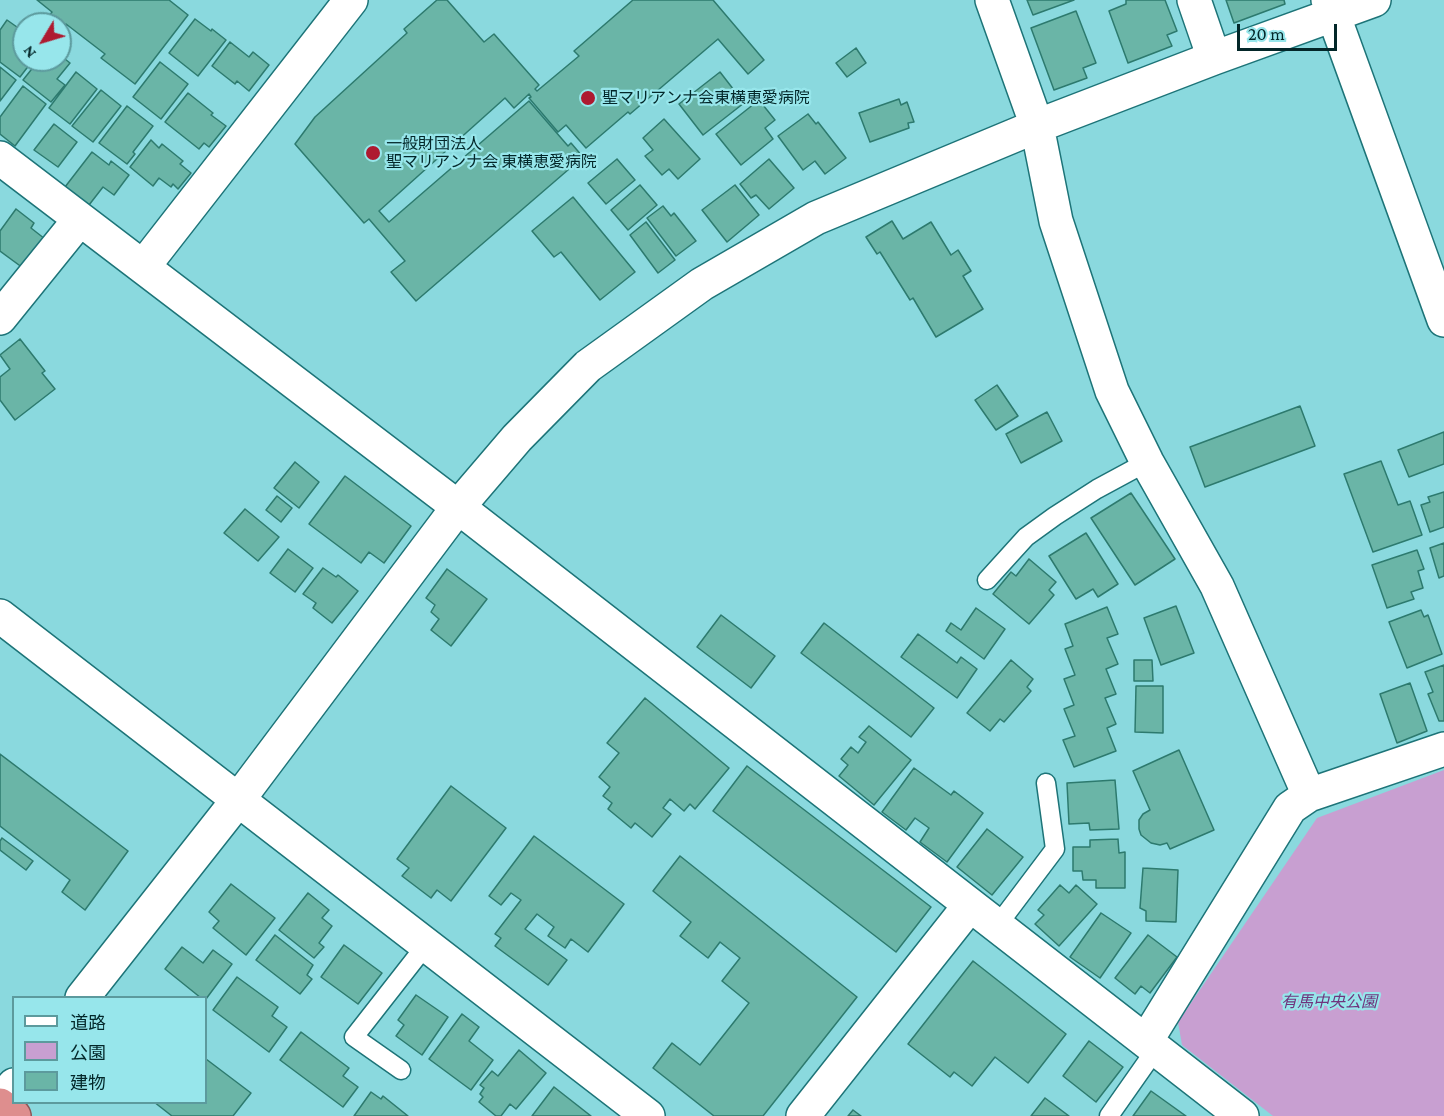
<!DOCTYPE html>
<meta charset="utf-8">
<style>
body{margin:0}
#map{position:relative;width:1444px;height:1116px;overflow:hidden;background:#8ad9de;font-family:"Crimson Pro","Noto Sans JP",serif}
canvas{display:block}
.legend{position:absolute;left:12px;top:996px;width:195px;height:108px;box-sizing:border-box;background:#97e6eb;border:2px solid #5c9a9d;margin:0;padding:8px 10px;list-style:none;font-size:18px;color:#032729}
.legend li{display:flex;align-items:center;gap:12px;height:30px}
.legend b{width:30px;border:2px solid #5c9a9d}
.north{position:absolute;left:12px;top:12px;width:60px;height:60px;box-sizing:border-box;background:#97e6eb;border:2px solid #5c9a9d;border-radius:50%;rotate:232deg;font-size:16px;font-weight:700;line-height:24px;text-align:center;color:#032729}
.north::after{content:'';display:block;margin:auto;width:21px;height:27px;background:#ae1a30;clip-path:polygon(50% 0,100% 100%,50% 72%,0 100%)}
.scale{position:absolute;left:1237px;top:24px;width:100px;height:27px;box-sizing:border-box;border:3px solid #032729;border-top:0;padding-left:8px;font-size:18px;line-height:21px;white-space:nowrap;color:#032729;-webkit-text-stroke:4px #97e6eb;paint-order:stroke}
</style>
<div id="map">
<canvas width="1444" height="1116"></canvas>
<ul class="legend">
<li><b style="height:8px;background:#fff"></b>道路</li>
<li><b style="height:16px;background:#c89fd1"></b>公園</li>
<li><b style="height:16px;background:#6ab5a7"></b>建物</li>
</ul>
<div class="north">N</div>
<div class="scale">20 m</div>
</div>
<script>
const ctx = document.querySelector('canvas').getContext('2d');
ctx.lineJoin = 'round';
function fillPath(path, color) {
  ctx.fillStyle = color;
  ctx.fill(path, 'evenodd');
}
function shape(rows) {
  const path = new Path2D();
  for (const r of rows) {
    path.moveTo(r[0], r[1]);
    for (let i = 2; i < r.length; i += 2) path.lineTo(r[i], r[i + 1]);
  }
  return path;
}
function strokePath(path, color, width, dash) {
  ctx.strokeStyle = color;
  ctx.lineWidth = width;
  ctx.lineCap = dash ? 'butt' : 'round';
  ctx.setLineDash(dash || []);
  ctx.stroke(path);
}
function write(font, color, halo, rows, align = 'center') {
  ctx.font = font + ' "Crimson Pro","Noto Sans JP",serif';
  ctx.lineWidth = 4.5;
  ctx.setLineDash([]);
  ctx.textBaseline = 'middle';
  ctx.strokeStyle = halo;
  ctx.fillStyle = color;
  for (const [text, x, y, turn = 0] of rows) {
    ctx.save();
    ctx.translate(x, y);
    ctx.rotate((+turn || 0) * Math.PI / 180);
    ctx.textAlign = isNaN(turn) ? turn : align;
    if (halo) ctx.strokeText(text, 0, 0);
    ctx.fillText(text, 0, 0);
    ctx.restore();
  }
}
fillPath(shape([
 [1444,770,1444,1116,1273,1116,1182,1045,1178,1022,1317,818]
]), '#c89fd1');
const building = shape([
 [37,0,169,0,188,15,135,84,101,58,105,54,66,24,60,32,60,24,48,24,45,22,52,12,37,0],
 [437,0,447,0,484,42,494,34,539,85,535,89,537,91,579,56,574,51,633,0,713,0,764,60,748,74,718,39,630,114,628,112,586,148,566,125,558,132,529,98,531,97,529,94,514,108,505,98,379,211,389,222,529,101,568,146,571,143,583,157,416,301,391,272,405,261,369,219,364,223,295,144,315,117,407,33,404,29,437,0],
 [1027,0,1074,0,1033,15,1027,0],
 [1165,0,1177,31,1167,35,1172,46,1128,63,1109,11,1126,4,1126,0,1165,0],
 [1226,0,1284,0,1285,4,1234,23,1226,0],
 [1076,11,1096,63,1083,68,1087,78,1054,90,1031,28,1076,11],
 [195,19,211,31,212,29,226,40,198,76,169,53,195,19],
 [7,20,24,32,24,60,33,60,20,77,0,62,0,30,7,20],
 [230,42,249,57,253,52,269,65,249,91,237,81,235,84,212,66,230,42],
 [856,48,866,63,847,77,836,63,856,48],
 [60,55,70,63,57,79,65,85,51,102,23,80,39,60,60,60,60,55],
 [160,62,188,84,161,119,133,97,160,62],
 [0,67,16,80,0,101,0,67],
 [76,72,97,89,70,124,49,108,76,72],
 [720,72,744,103,703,135,679,104,720,72],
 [23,86,46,104,15,146,0,134,0,117,23,86],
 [101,90,121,106,93,142,72,126,101,90],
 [188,93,213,113,211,115,226,126,209,147,204,143,199,149,165,122,188,93],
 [899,99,901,105,907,102,914,122,908,123,909,128,870,142,859,113,899,99],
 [759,100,775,120,765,128,773,139,741,165,716,134,759,100],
 [127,106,153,126,133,152,135,154,127,164,99,143,127,106],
 [808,114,816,124,818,122,846,158,825,174,815,161,803,170,778,136,808,114],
 [664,119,700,159,678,179,669,169,662,175,645,156,653,150,643,138,664,119],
 [54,124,77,142,58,167,34,150,54,124],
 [151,140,159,148,162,144,183,161,180,164,191,173,178,189,173,184,171,187,159,178,153,186,130,167,151,140],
 [92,152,109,165,111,161,129,175,114,195,103,187,89,205,65,187,92,152],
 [617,159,635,180,606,204,588,183,617,159],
 [769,159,794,188,769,209,756,195,751,198,740,184,769,159],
 [640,185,657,205,628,230,611,210,640,185],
 [735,185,759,215,727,242,702,210,735,185],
 [573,197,635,272,600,300,561,252,554,257,532,231,573,197],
 [663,206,671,216,674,213,696,241,676,256,647,218,663,206],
 [16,209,34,223,31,228,45,239,23,268,0,251,0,231,16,209],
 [892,221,903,239,931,222,951,255,958,250,971,271,963,276,983,309,936,337,913,298,910,300,880,252,877,254,866,237,892,221],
 [646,222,675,260,658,273,630,235,646,222],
 [20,339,45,371,42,373,55,389,15,420,0,400,0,377,10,369,0,355,20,339],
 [997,385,1018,416,996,430,975,400,997,385],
 [1300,406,1315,446,1205,487,1190,447,1300,406],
 [1047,412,1062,441,1021,463,1006,434,1047,412],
 [1444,432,1444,464,1409,477,1398,450,1444,432],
 [1381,461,1398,505,1410,501,1422,535,1373,552,1344,474,1381,461],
 [295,462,319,482,299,508,274,488,295,462],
 [345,476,411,526,384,563,369,552,361,563,309,524,345,476],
 [1444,492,1444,527,1430,532,1421,505,1430,502,1428,497,1444,492],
 [1131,493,1175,559,1135,585,1091,518,1131,493],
 [277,496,292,508,281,522,266,510,277,496],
 [245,509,279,537,258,561,224,533,245,509],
 [1086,533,1118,584,1098,597,1093,589,1076,599,1049,556,1086,533],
 [1444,543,1444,576,1439,578,1430,548,1444,543],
 [288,549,313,568,295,592,270,573,288,549],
 [1417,550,1424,569,1418,571,1423,588,1411,592,1414,599,1387,608,1372,565,1417,550],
 [1029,559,1056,582,1049,590,1054,595,1029,624,993,594,1011,572,1016,576,1029,559],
 [323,568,336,577,338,575,358,591,332,623,313,608,316,603,303,594,323,568],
 [447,569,487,599,451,646,431,630,439,619,431,612,435,605,426,598,447,569],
 [1176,606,1194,653,1161,665,1144,618,1176,606],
 [1107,607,1118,634,1107,638,1118,664,1106,669,1116,694,1105,698,1116,724,1107,728,1116,751,1074,767,1063,740,1075,736,1064,709,1074,705,1064,679,1075,675,1065,649,1073,646,1065,624,1107,607],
 [976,608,1005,629,984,659,946,631,951,623,961,630,976,608],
 [1421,610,1424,617,1428,615,1442,654,1407,668,1389,622,1421,610],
 [721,615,775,656,751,688,697,647,721,615],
 [824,623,934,708,911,737,801,653,824,623],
 [918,634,957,663,961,657,977,669,957,698,901,657,918,634],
 [1011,660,1033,679,1027,687,1031,691,1004,722,1000,719,990,731,967,713,1011,660],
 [1134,660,1152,660,1153,681,1134,681,1134,660],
 [1444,665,1444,721,1439,721,1428,694,1433,692,1425,672,1444,665],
 [1410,683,1427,731,1397,743,1380,694,1410,683],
 [1136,686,1163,686,1163,733,1135,732,1136,686],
 [645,698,729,768,695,809,690,804,684,811,670,799,663,808,671,814,652,837,635,823,631,828,608,809,612,803,603,796,610,787,599,777,619,753,607,743,645,698],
 [869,726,911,760,874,805,839,776,848,765,841,759,851,747,858,753,866,742,859,737,869,726],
 [1179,750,1214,830,1170,849,1167,843,1160,845,1151,843,1141,835,1139,829,1139,820,1143,814,1150,810,1133,771,1179,750],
 [0,754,128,851,85,910,62,892,70,880,0,826,0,754],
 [747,766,931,907,896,952,713,811,747,766],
 [914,768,951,795,954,791,983,813,947,862,920,842,929,828,915,818,906,830,882,812,914,768],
 [1115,780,1119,829,1090,830,1089,823,1069,824,1067,783,1115,780],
 [451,786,506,828,451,901,437,890,431,898,402,876,409,868,397,859,451,786],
 [987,829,1023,857,992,895,957,867,987,829],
 [534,836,624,904,588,952,571,939,565,948,548,936,554,927,537,914,525,929,567,960,548,985,495,946,501,938,495,934,521,900,511,893,501,905,489,896,534,836],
 [2,838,33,861,26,870,0,850,0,841,2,838],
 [1118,839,1119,853,1125,852,1125,888,1096,888,1096,880,1083,880,1082,871,1073,871,1073,847,1090,847,1090,840,1118,839],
 [680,856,857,997,763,1116,714,1116,653,1068,672,1043,700,1065,749,1003,722,981,740,958,720,942,708,958,680,936,691,922,653,891,680,856],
 [1143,868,1178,870,1176,922,1146,921,1146,911,1140,908,1143,868],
 [231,884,275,918,246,955,213,928,219,921,209,912,231,884],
 [1060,885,1069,893,1076,885,1097,904,1059,946,1035,924,1044,915,1038,910,1060,885],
 [308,893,329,910,322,918,332,926,319,943,324,947,314,958,279,930,308,893],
 [1101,913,1131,933,1100,978,1070,957,1101,913],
 [275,935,313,965,307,975,312,979,300,994,256,960,275,935],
 [1148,935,1177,957,1150,993,1141,986,1135,994,1115,978,1148,935],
 [344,945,382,973,358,1004,321,977,344,945],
 [182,947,203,963,213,950,232,964,206,999,201,998,165,969,182,947],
 [973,961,1066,1034,1028,1083,995,1057,972,1086,954,1072,950,1077,908,1044,973,961],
 [237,977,278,1007,272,1016,287,1027,269,1052,213,1010,237,977],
 [416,995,448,1017,422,1055,396,1036,404,1025,398,1020,416,995],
 [462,1014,479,1027,469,1041,493,1060,471,1090,429,1059,462,1014],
 [301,1032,349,1068,343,1076,358,1087,343,1107,280,1060,301,1032],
 [1089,1041,1123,1067,1096,1102,1063,1076,1089,1041],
 [519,1050,546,1073,516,1109,510,1104,501,1116,496,1116,479,1102,483,1097,480,1094,484,1088,480,1085,492,1071,498,1076,519,1050],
 [206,1059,251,1093,233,1116,172,1116,154,1102,206,1102,206,1059],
 [554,1087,591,1116,532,1116,554,1087],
 [1151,1091,1186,1116,1133,1116,1151,1091],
 [371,1092,381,1099,383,1096,408,1116,354,1116,371,1092],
 [1045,1098,1069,1116,1031,1116,1045,1098],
 [853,1110,861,1116,848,1116,853,1110]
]);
fillPath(building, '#6ab5a7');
strokePath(building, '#2d7a6e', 1.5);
const service = shape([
 [987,580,1026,537,1055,516,1097,489,1147,462],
 [997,926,1055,849,1046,783],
 [401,1070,354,1037,426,945],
 [1109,1116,1156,1049]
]);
const minor = shape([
 [992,0,1037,126,1056,221,1112,391,1147,462,1217,586,1309,795],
 [1194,0,1214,58],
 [1328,0,1444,320],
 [0,158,458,507,1242,1116],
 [143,267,351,0],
 [0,318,80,219],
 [0,616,648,1116],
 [82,998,238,800,458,507,517,438,588,366,702,284,816,218,1037,126,1214,58,1374,0],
 [1146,1041,1290,808,1309,795,1444,749],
 [0,1102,14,1085],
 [803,1116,970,905]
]);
const trunk = shape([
 [0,1105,14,1116]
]);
strokePath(service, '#1d7478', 21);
strokePath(minor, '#1d7478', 36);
strokePath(trunk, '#8c5758', 36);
strokePath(service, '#fff', 18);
strokePath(minor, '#fff', 33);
strokePath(trunk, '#de8e8e', 33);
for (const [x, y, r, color] of [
 [588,98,8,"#ae1a30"],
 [373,153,8,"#ae1a30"]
]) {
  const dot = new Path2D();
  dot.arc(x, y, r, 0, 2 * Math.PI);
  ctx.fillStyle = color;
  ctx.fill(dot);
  strokePath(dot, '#97e6eb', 2);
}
write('16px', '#032729', '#97e6eb', [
 ["聖マリアンナ会東横恵愛病院",602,98],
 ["一般財団法人",386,144],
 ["聖マリアンナ会 東横恵愛病院",386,162]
], 'left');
write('italic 16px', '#70347d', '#97e6eb', [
 ["有馬中央公園",1329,1002]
]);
</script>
